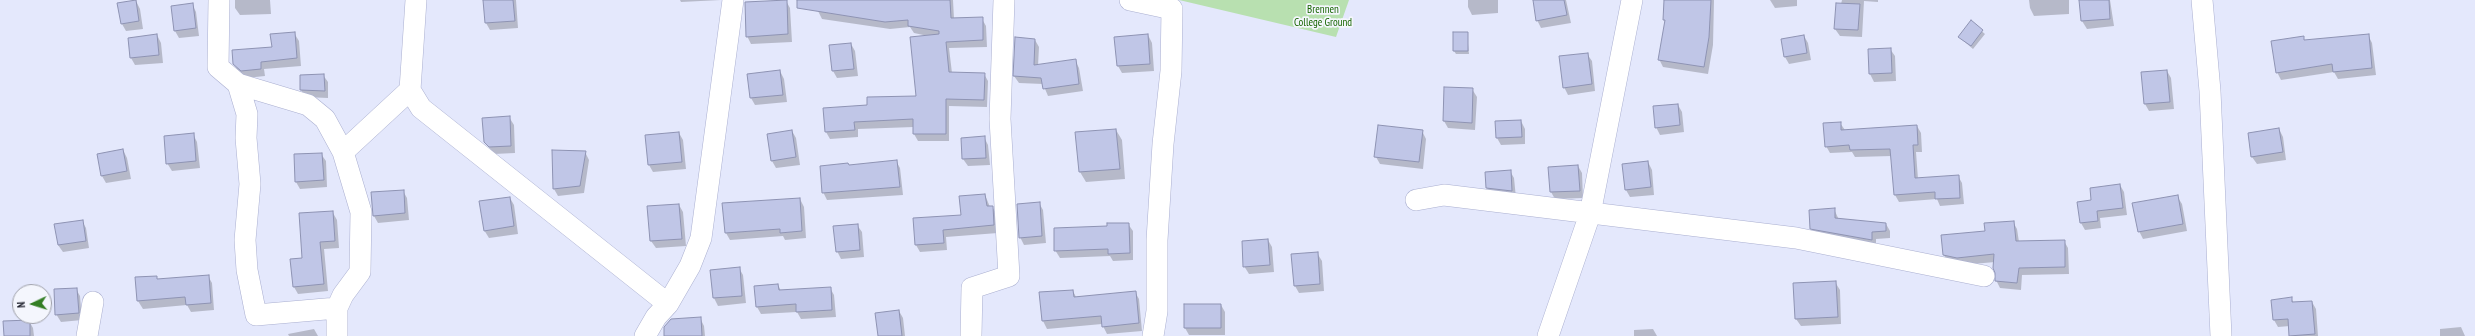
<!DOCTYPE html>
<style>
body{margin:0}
#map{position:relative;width:2475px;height:336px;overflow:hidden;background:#e4e8fc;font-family:"PT Sans Narrow",sans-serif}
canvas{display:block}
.north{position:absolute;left:12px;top:284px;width:40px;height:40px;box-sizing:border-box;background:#f4f6fd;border:1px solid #9c9ea7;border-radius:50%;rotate:266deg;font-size:11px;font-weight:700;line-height:16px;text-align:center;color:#191b27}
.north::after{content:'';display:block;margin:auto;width:14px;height:18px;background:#337e24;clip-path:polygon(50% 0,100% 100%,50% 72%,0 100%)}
</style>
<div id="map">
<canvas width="2475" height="336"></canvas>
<div class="north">N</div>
</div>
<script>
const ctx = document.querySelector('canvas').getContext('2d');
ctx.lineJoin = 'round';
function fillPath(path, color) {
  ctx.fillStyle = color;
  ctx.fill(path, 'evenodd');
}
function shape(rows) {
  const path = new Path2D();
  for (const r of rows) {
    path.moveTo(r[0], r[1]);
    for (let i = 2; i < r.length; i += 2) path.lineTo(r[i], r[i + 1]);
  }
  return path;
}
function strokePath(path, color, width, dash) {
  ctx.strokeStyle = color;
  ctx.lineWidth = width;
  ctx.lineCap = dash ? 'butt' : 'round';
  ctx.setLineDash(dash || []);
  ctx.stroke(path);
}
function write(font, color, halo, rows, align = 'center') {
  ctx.font = font + ' "PT Sans Narrow",sans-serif';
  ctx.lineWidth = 3.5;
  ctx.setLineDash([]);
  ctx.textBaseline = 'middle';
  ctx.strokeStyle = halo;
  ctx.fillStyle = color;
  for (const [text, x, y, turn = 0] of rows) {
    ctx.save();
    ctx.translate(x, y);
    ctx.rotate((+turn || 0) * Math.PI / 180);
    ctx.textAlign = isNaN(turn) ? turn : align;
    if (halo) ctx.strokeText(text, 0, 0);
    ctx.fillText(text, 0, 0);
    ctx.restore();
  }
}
fillPath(shape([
 [1179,0,1349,0,1336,37]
]), '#b8e0b0');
fillPath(shape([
 [235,0,270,0,271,14,240,15,235,8],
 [484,0,516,0,518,28,490,30,486,23],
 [680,0,721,0,681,2],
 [802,0,953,0,954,19,982,19,986,26,987,47,949,48,952,73,984,74,988,81,987,107,949,106,949,141,918,141,914,134,914,127,858,129,858,137,830,139,826,132,824,109,868,106,917,97,928,36,914,33,910,27,890,29,822,19,818,11,819,3],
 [1468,0,1498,0,1498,13,1472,15,1468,7],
 [1534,0,1566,0,1571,23,1541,28,1537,20],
 [1665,0,1714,0,1713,45,1708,74,1663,67,1659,59,1665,22,1664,19],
 [1797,0,1797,6,1775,8,1770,0],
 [1842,0,1878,0,1878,2,1864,1,1862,37,1840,36,1835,29],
 [2029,0,2069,0,2069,14,2034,16,2030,8],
 [2080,0,2110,0,2114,26,2087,29,2082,21],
 [136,1,140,9,143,29,126,31,122,24],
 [786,1,790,8,792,42,751,44,747,36],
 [192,4,196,12,199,36,179,38,175,31],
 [1971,22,1985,34,1973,49,1959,37],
 [294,33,299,41,301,66,264,69,265,76,246,78,238,71,234,63,273,48],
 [1467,33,1469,54,1456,54,1454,51],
 [157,35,161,43,163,63,135,65,131,58,129,38],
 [1148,35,1152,43,1154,71,1122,73,1118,66],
 [2368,35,2372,43,2376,75,2338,79,2334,72,2281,80,2277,72,2303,37,2305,41],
 [1804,36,1808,43,1811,60,1789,64,1785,57,1782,40],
 [1035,40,1039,47,1038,66,1075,60,1079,68,1083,91,1048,96,1043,84,1019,83,1014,76],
 [851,44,855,51,858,76,837,78,833,71,830,46],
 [1890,49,1895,56,1896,81,1874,82,1870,74,1869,50],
 [1587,54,1592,61,1595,91,1568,95,1564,87],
 [780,71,784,79,787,102,755,105,751,98],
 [2167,71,2171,78,2174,109,2149,111,2145,104,2142,73],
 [323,75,328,82,328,98,305,97,301,90],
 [1472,89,1477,97,1475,130,1448,128,1444,121],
 [1678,105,1682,112,1684,132,1660,135,1656,127],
 [509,117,514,125,515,153,494,154,485,142],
 [1521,121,1525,129,1525,144,1501,145,1497,138],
 [1840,123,1845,130,1917,126,1921,133,1922,152,1916,152,1918,179,1958,176,1962,183,1964,204,1940,206,1937,199,1899,202,1895,195,1892,156,1855,157,1852,152,1830,153,1826,146],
 [2279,129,2283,137,2286,160,2257,164,2252,157,2249,134],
 [1116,130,1122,140,1125,179,1086,182,1080,172,1076,133],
 [792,131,796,138,800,165,776,168,772,161],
 [1422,131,1426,139,1423,169,1380,164,1376,157],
 [679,133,683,140,686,169,653,172,649,165],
 [193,134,197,142,200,168,172,171,167,163],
 [984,137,988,145,990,165,968,166,963,159,962,139],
 [123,150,127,158,131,179,106,183,102,176,98,155],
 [585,152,589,160,584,193,558,196,554,189],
 [321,154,326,161,327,187,300,189,296,182],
 [896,161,900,168,903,195,827,200,823,192,849,166],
 [1648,162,1652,170,1654,195,1630,197,1626,190],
 [1578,166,1582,173,1583,198,1555,199,1551,192],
 [1510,171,1514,178,1516,198,1491,195,1487,188],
 [2120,185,2124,192,2127,215,2100,218,2101,228,2085,230,2081,223,2093,201],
 [403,191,407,198,409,220,378,223,374,216],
 [985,195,990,207,992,207,997,214,998,233,946,237,947,250,920,252,916,245,962,216],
 [2177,196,2182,204,2187,231,2143,239,2139,231],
 [510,198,514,205,518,234,489,238,484,230],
 [800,199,804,207,806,238,785,240,783,236,730,240,726,233],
 [1039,203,1043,210,1046,243,1024,245,1020,237],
 [679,205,683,212,686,246,656,248,651,241,648,207],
 [1834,209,1839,220,1886,224,1890,231,1890,238,1876,239,1876,247,1815,236,1811,228],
 [333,213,337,220,339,248,324,249,328,291,298,294,294,287,303,259],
 [82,221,86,228,89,248,63,252,58,245,56,225],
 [2013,222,2017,229,2019,242,2064,241,2068,248,2069,274,2022,275,2021,290,2000,288,1996,280,1995,262,1962,265,1948,263,1944,255,1986,231],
 [1128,224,1133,231,1133,260,1113,261,1110,256,1060,258,1055,250,1108,226],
 [857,225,862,232,864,257,841,259,837,251],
 [1268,240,1272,247,1274,272,1249,274,1244,266],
 [1317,253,1322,261,1324,291,1299,293,1295,286,1292,255],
 [739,268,743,275,746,303,718,306,714,298,711,271],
 [208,276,212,283,214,310,191,312,187,305,143,309,138,301,136,278,156,277,158,280],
 [1835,282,1840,290,1841,324,1801,326,1796,319],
 [778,285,781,291,830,288,834,295,836,317,801,319,797,312,761,314,757,307,755,287],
 [76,289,80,296,82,320,61,322,56,314],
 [1073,291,1076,297,1135,292,1139,299,1142,331,1107,334,1102,324,1047,329,1043,321,1040,293],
 [2291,298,2294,303,2312,302,2316,309,2318,336,2291,336,2290,326,2278,327,2274,320,2272,301],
 [1221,305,1225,312,1225,335,1189,335,1185,328],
 [899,311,903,318,905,336,879,336],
 [700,318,704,326,705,336,665,336],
 [29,321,33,328,34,336,5,336],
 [2461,327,2465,336,2440,336,2440,329],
 [314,329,318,336,289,336,288,334],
 [1653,329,1657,336,1634,336,1634,330]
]), '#0003');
const building = shape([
 [136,0,139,21,121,24,117,3,136,0],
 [483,0,513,0,515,21,485,23,483,0],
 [787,0,788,34,746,37,745,2,787,0],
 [797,0,950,0,951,18,983,17,983,40,946,42,949,72,985,73,984,100,946,99,946,134,913,134,913,119,854,122,855,130,825,132,823,108,867,105,867,97,916,96,910,37,939,34,939,31,908,26,908,20,885,22,797,8,797,0],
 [1533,0,1564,0,1567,15,1536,21,1533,0],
 [1664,0,1711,0,1709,37,1704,67,1658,60,1665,20,1663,20,1664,0],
 [2079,0,2109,0,2110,19,2081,21,2079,0],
 [193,3,196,28,174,31,171,6,193,3],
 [1836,3,1860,4,1858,30,1834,29,1836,3],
 [1971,20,1983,30,1971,46,1958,37,1971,20],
 [295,32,297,58,261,62,261,69,241,71,233,64,232,50,272,47,270,34,295,32],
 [1453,32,1468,32,1468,51,1453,51,1453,32],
 [157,34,159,55,130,58,128,38,157,34],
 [1148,34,1150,64,1117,66,1114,37,1148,34],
 [2369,34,2372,68,2333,72,2332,64,2276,73,2271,41,2304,36,2304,40,2369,34],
 [1804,35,1807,53,1784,57,1781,39,1804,35],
 [1015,37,1035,39,1034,65,1076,59,1079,84,1043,89,1041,78,1013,76,1015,37],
 [851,43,854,69,832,71,829,45,851,43],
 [1891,48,1892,73,1869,74,1868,49,1891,48],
 [1588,53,1592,84,1563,88,1559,56,1588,53],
 [780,70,783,95,750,98,747,74,780,70],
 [2167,70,2170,102,2144,104,2141,72,2167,70],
 [324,74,325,91,300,90,300,75,324,74],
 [1444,87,1473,88,1472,123,1443,121,1444,87],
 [1678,104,1680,125,1655,128,1653,106,1678,104],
 [510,116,511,146,489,147,484,142,482,118,510,116],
 [1521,120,1522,137,1496,138,1495,121,1521,120],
 [1841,122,1841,130,1917,125,1918,145,1913,145,1915,178,1959,175,1960,198,1935,199,1935,192,1894,195,1890,149,1850,150,1849,145,1825,147,1823,123,1841,122],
 [1378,125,1423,130,1419,162,1374,157,1378,125],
 [2279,128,2283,152,2251,157,2248,133,2279,128],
 [1116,129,1120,169,1079,172,1075,132,1116,129],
 [792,130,796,157,771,161,767,134,792,130],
 [679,132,682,162,648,165,645,135,679,132],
 [194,133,196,161,166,164,164,136,194,133],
 [985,136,986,158,962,159,961,138,985,136],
 [123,149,127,171,101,176,97,154,123,149],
 [552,150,586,151,580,186,553,189,552,150],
 [322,153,324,180,295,182,294,154,322,153],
 [897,160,900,187,822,193,820,166,848,163,849,165,897,160],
 [1648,161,1651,187,1625,190,1622,164,1648,161],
 [1578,165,1580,191,1550,192,1548,167,1578,165],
 [1511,170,1512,191,1486,188,1485,172,1511,170],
 [2120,184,2123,208,2097,211,2098,221,2080,223,2077,202,2091,200,2090,188,2120,184],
 [404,190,405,213,373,216,371,192,404,190],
 [985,194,987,206,993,206,994,225,943,230,944,243,915,245,913,218,961,215,959,196,985,194],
 [2178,195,2183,224,2138,232,2132,203,2178,195],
 [510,197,514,226,484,231,479,201,510,197],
 [800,198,802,231,780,233,780,229,725,233,722,203,800,198],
 [1040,202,1042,236,1019,238,1017,204,1040,202],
 [679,204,682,239,650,241,647,206,679,204],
 [1835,208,1835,218,1886,223,1886,231,1872,232,1872,240,1810,229,1809,210,1835,208],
 [333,211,335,241,320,242,324,284,293,287,290,259,302,258,299,213,333,211],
 [83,220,86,241,58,245,54,224,83,220],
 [2014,221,2016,241,2065,240,2065,267,2019,268,2017,283,1995,281,1995,273,1993,268,1994,254,1957,258,1943,255,1941,235,1985,231,1984,223,2014,221],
 [1107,223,1129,223,1130,253,1108,254,1108,249,1054,251,1054,228,1107,226,1107,223],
 [858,224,860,250,836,252,833,226,858,224],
 [1268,239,1270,265,1243,267,1242,241,1268,239],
 [1318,252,1320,284,1294,286,1291,254,1318,252],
 [740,267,742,296,713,298,710,270,740,267],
 [209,275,211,303,186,305,185,297,137,301,135,277,157,276,157,279,209,275],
 [1836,281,1838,317,1795,319,1793,283,1836,281],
 [778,284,779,290,831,287,832,310,796,312,796,304,756,307,754,286,778,284],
 [77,288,79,313,55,315,54,289,77,288],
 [1073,290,1074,297,1136,291,1139,323,1102,327,1101,316,1042,321,1039,292,1073,290],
 [2292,297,2292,302,2312,301,2315,334,2289,336,2288,319,2273,320,2271,300,2292,297],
 [1184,304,1221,304,1221,328,1184,328,1184,304],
 [899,310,902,336,878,336,875,313,899,310],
 [701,317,702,336,664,336,664,327,671,319,701,317],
 [30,320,30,336,4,336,3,321,30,320]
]);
fillPath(building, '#c0c6e7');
strokePath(building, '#8e93b3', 1);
const minor = shape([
 [219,0,218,67,238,84,308,105,325,119,343,152,361,212,360,272,343,295,337,308,337,336],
 [1130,0,1172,9,1171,71,1163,144,1157,240,1157,311,1153,336],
 [2202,0,2210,91,2221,336],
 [238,84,247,114,246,138,250,184,245,240,247,270,256,315,337,308],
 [410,90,416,0],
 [343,152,410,90,421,108,668,304],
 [1416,200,1444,195,1796,238,1984,276],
 [87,336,93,302],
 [645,336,656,317,668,304,690,266,701,238,733,0],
 [971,336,972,288,1009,276,1000,119,1004,0],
 [1548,336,1590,214,1632,0]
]);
strokePath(minor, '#aaafd0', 22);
strokePath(minor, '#fff', 21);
write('11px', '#166500', '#f4f6fd', [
 ["Brennen",1323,10],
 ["College Ground",1323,23]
]);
</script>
